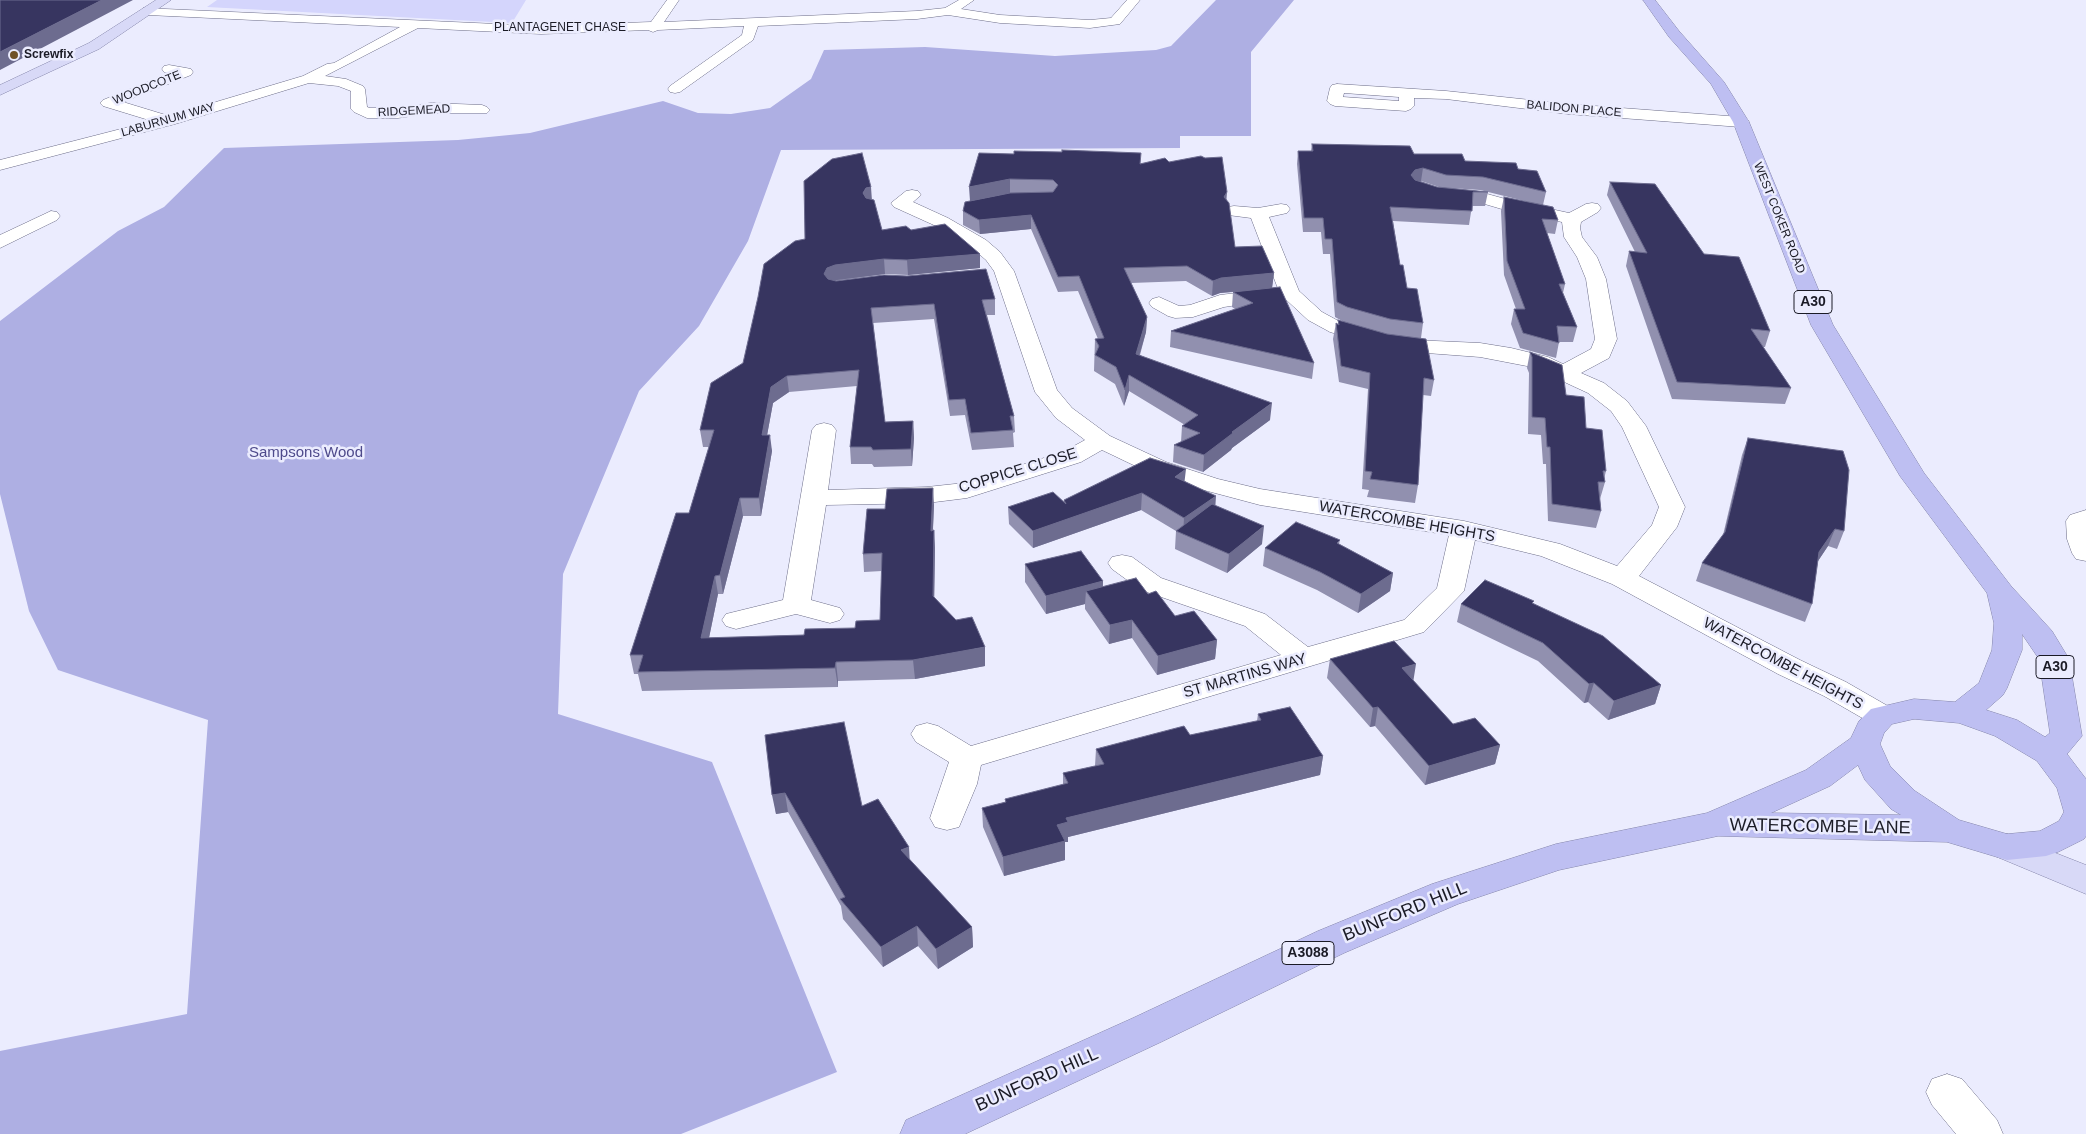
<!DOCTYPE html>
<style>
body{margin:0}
canvas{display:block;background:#ebecfe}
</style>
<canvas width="2086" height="1134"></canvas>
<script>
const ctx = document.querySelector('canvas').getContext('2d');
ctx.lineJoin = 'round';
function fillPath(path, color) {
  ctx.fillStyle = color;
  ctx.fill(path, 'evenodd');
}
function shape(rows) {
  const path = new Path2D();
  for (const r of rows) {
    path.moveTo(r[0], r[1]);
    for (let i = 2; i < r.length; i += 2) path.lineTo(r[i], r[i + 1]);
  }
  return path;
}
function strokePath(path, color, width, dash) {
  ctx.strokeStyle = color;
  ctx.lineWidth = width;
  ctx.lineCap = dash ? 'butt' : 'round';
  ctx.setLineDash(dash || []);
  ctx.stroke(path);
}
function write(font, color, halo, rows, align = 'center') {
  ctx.font = font + ' Helvetica,sans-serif';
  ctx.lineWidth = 5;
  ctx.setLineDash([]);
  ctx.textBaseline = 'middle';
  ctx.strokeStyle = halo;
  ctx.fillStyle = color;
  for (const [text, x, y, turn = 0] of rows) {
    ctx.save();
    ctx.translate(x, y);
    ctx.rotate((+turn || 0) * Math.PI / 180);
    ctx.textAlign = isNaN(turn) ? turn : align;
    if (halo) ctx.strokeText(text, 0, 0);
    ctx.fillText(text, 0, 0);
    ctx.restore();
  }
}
fillPath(shape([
 [217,0,526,0,512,23,207,7]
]), '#d4d5fc');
fillPath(shape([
 [1216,0,1294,0,1251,52,1251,136,1180,136,1180,148,781,150,748,241,699,326,639,391,563,574,558,714,712,762,837,1072,681,1134,0,1134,0,1051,187,1014,208,720,58,670,29,611,0,494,0,321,118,231,164,207,224,148,458,140,530,133,663,101,698,113,731,114,770,108,811,79,824,50,925,47,1055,56,1156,50,1171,46]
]), '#aeafe3');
const minor = shape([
 [667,0,679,0,664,22,917,11,945,8,959,0,974,0,961,9,1000,15,1090,20,1111,18,1127,0,1140,0,1120,24,1090,28,1000,23,948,15,917,19,758,26,753,40,680,92,675,93,670,92,668,89,670,86,742,35,744,26,658,30,653,32,648,30,541,34,418,28,325,76,346,79,363,86,365,89,367,107,370,108,398,108,431,103,482,105,487,107,490,110,487,113,431,113,398,118,367,118,354,112,351,109,351,91,338,86,309,83,175,124,0,170,0,160,152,121,103,106,100,103,103,100,170,73,164,72,162,69,164,66,169,65,186,68,191,69,193,72,191,75,123,102,169,116,303,76,327,64,334,63,400,27,148,15,143,14,142,11,143,8,541,26,651,22,667,0],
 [1337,84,1446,91,1568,104,1741,117,1747,119,1749,122,1747,125,1741,127,1568,114,1446,99,1414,98,1414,106,1411,109,1406,111,1335,106,1330,104,1327,101,1330,88,1332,85,1337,84],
 [1344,93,1399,97,1399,101,1343,97,1344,93],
 [912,190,918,191,921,195,913,202,948,218,986,240,1000,252,1014,271,1057,390,1072,408,1110,436,1166,462,1218,479,1260,489,1464,521,1560,544,1617,566,1652,525,1659,507,1622,427,1611,411,1588,393,1532,367,1480,357,1413,352,1385,348,1330,332,1308,320,1280,294,1251,218,1228,215,1225,211,1228,207,1234,206,1258,208,1281,204,1287,205,1290,209,1287,213,1269,217,1299,291,1322,312,1344,324,1387,336,1413,340,1480,343,1511,348,1548,357,1563,364,1591,349,1595,339,1586,279,1577,257,1564,237,1562,222,1505,210,1478,202,1449,201,1443,200,1440,196,1443,192,1449,191,1480,192,1509,200,1569,213,1586,204,1592,203,1598,204,1601,208,1598,212,1581,222,1580,228,1582,237,1597,257,1606,279,1617,339,1609,358,1581,373,1604,383,1627,401,1646,426,1685,507,1677,527,1639,576,1800,660,1846,682,1893,709,1898,716,1893,723,1882,727,1871,723,1824,696,1778,674,1612,584,1541,556,1475,540,1464,591,1424,632,981,765,977,784,959,827,947,830,935,827,930,818,949,762,916,742,911,734,916,726,927,723,938,726,971,746,1281,655,1245,626,1141,590,1112,569,1108,563,1112,557,1122,555,1132,557,1161,578,1265,614,1308,647,1404,620,1437,588,1449,535,1260,505,1200,489,1148,472,1102,450,1081,462,967,498,927,503,826,505,811,600,840,608,844,614,840,620,830,623,796,614,736,629,726,626,722,620,726,614,783,600,812,430,816,425,824,423,832,425,836,430,828,490,927,487,964,483,1063,452,1085,440,1056,418,1035,392,994,271,986,260,972,248,936,226,894,207,891,203,906,191,912,190],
 [51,211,57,212,60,216,57,220,0,248,0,235,51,211],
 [1270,289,1277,291,1280,295,1277,299,1224,307,1193,317,1175,318,1168,316,1152,307,1149,303,1152,299,1159,297,1179,306,1190,305,1220,295,1270,289],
 [2086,510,2086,561,2076,559,2072,553,2067,539,2066,521,2070,515,2086,510],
 [1947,1074,1962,1079,1997,1120,2003,1134,1956,1134,1932,1105,1926,1092,1932,1079,1947,1074]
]);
const major = shape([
 [156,0,171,0,99,49,0,95,0,85,89,43,156,0],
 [2007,834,2086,865,2086,894,1995,856,1990,847,1995,838,2007,834]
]);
const highway = shape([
 [1643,0,1655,0,1679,31,1724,82,1749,122,1833,325,1924,473,2011,586,2052,631,2069,659,2082,736,2067,754,2086,779,2086,836,2084,839,2058,852,2046,856,2007,860,1947,842,1718,836,1559,870,1458,904,1344,953,1161,1042,965,1134,900,1134,906,1120,1133,1018,1318,931,1432,884,1556,844,1707,813,1806,770,1851,738,1859,721,1871,709,1914,699,1955,702,1979,683,1992,650,1994,623,1987,593,1900,476,1811,325,1733,122,1711,84,1669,37,1643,0],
 [2022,634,2039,659,2050,733,2045,737,2017,720,1986,710,2003,695,2007,688,2022,650,2022,634],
 [1914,719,1959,723,1995,736,2037,761,2057,788,2064,812,2059,821,2040,831,2007,834,1959,820,1915,791,1890,766,1880,744,1884,733,1892,724,1914,719],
 [1858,765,1865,780,1891,809,1901,815,1771,813,1830,786,1858,765]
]);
strokePath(minor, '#6c6d88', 1);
strokePath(major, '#8586ab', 1);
strokePath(highway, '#8586ab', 1);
fillPath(minor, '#fff');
fillPath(major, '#d8d9f7');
fillPath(highway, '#bebff2');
fillPath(shape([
 [1312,144,1414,154,1518,169,1546,192,1543,205,1558,220,1555,234,1547,233,1565,284,1563,293,1577,327,1573,342,1559,342,1556,358,1520,348,1511,324,1514,309,1516,309,1504,275,1501,211,1504,197,1541,205,1480,190,1450,188,1488,192,1485,206,1472,206,1469,225,1393,221,1400,265,1407,288,1423,323,1421,338,1434,380,1431,396,1423,395,1418,485,1415,503,1367,497,1369,490,1362,489,1368,389,1339,382,1333,339,1336,323,1338,325,1338,320,1344,322,1335,317,1330,254,1323,254,1321,232,1303,232,1297,164,1298,151,1311,151],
 [1420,181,1421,181,1442,188,1437,187],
 [979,153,1141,163,1169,162,1227,200,1235,247,1274,273,1272,288,1314,363,1312,379,1170,347,1171,331,1235,309,1232,307,1233,292,1220,293,1212,296,1186,281,1131,283,1147,317,1146,332,1140,355,1270,420,1232,448,1231,450,1203,472,1173,462,1174,445,1181,442,1182,426,1185,425,1129,391,1124,406,1115,384,1094,371,1095,339,1098,339,1078,291,1058,292,1031,229,980,234,963,225,963,211,1003,194,970,201],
 [1610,182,1704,254,1770,331,1765,347,1763,347,1791,388,1785,404,1672,399,1626,266,1629,251,1635,252,1607,195],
 [872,199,882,230,911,230,980,254,980,268,908,275,885,274,835,281,995,299,995,315,987,315,1014,416,1015,432,1013,433,1014,447,972,450,965,415,950,416,934,319,873,323,885,422,913,421,914,438,912,466,874,467,872,464,851,464,850,447,857,386,789,392,773,403,767,435,772,451,761,516,743,516,723,594,718,594,709,638,804,635,855,628,880,620,882,571,864,572,863,554,885,509,934,505,933,530,935,548,934,597,985,666,915,679,838,681,838,687,642,691,638,674,634,674,630,655,689,513,709,447,703,447,700,430,743,363,805,239],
 [1530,352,1566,395,1586,428,1606,471,1604,479,1605,482,1600,499,1601,511,1596,528,1548,521,1546,464,1543,464,1541,435,1528,434,1529,373,1527,368],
 [1748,438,1844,531,1837,549,1828,546,1818,561,1812,604,1805,622,1696,581,1702,563,1723,535,1742,455],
 [1185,481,1262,544,1227,573,1175,549,1176,531,1141,510,1033,548,1009,524,1008,507,1064,503,1064,500],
 [1340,540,1339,544,1393,573,1390,591,1358,613,1317,590,1263,566,1265,548],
 [1025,564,1103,581,1103,587,1148,594,1175,616,1217,640,1215,659,1157,675,1132,638,1109,644,1085,609,1085,604,1046,614,1025,582],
 [1533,603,1661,685,1655,704,1608,720,1588,702,1584,703,1538,661,1457,622,1461,604],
 [1330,659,1413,681,1453,724,1500,745,1495,764,1425,785,1375,726,1370,727,1327,678],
 [1258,714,1323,756,1320,775,1068,837,1068,842,1065,842,1065,860,1004,876,983,827,982,808,1005,802,1005,799,1063,785,1063,773,1095,766,1096,749,1190,735,1257,721],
 [765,735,910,860,972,927,973,947,938,969,918,946,883,967,843,919,841,906,788,812,776,814]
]), '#9190af');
fillPath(shape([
 [102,0,133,0,0,70,0,52],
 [1423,168,1421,181,1412,183,1411,175,1415,170],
 [1010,179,1010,193,970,201,969,187],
 [871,187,872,201,868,202,863,193,866,188],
 [1227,192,1226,206,1224,197],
 [1031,215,1031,229,980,234,979,220],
 [980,254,980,268,908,275,907,260],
 [884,259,885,274,837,280,828,283,824,274,827,268,835,265],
 [1274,273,1272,288,1220,293,1212,296,1213,281,1221,278],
 [1147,317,1146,332,1135,370,1136,354],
 [1129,375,1129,391,1124,406,1125,390],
 [787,376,789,392,773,403,764,452,762,435,771,387],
 [1272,403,1270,420,1232,448,1231,450,1203,472,1204,455,1232,432],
 [913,421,914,438,912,466,911,449],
 [770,435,772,451,761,516,759,498],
 [1186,469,1184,486,1175,477],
 [933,488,934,505,932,548,931,531],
 [1142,493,1141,510,1033,548,1033,531],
 [1216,496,1215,512,1183,535,1184,518],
 [740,498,743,516,723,594,720,575],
 [1264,526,1262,544,1227,573,1229,554],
 [1835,529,1828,546,1812,570,1819,552],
 [934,530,935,548,934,614,933,596],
 [1393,573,1390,591,1358,613,1361,594],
 [715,576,718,594,705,657,701,638],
 [1103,581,1102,600,1086,591,1085,604,1046,614,1046,596],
 [1132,620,1132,638,1109,644,1110,625],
 [1217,640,1215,659,1157,675,1158,656],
 [985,647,985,666,915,679,913,660],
 [836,662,838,681,838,687,835,668],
 [1416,664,1413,683,1402,668],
 [1594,683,1588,702,1584,703,1589,684],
 [1661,685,1655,704,1608,720,1614,701],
 [1378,707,1375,726,1370,727,1373,708],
 [1500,745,1495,764,1425,785,1429,766],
 [1323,756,1320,775,1068,837,1068,842,1065,842,1065,860,1004,876,1003,857,1057,825,1066,818],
 [785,793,788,812,776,814,772,795],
 [909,847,910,866,901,850],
 [917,926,918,946,883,967,881,947],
 [972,927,973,947,938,969,936,949]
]), '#6d6c8f');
const building = shape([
 [0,0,102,0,0,52,0,0],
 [1312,144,1410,146,1414,154,1462,154,1465,161,1516,163,1518,169,1537,171,1546,192,1483,177,1446,175,1423,168,1415,170,1411,175,1415,180,1437,187,1488,192,1473,192,1472,211,1390,207,1400,265,1403,265,1407,288,1417,289,1423,323,1390,319,1347,307,1337,302,1332,239,1325,239,1323,218,1304,218,1298,151,1313,151,1312,144],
 [1062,150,1141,153,1140,164,1165,158,1169,162,1201,156,1205,158,1222,157,1227,192,1224,197,1229,203,1235,247,1262,246,1274,273,1221,278,1213,281,1187,266,1124,268,1147,317,1136,354,1272,403,1232,432,1233,433,1204,455,1174,445,1200,433,1182,426,1198,415,1129,375,1125,390,1116,367,1095,355,1099,346,1095,339,1104,338,1079,276,1058,277,1031,215,979,220,963,211,965,202,1010,193,1053,192,1058,185,1053,180,1010,179,969,187,979,153,1014,154,1014,151,1062,152,1062,150],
 [862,153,871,187,866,188,863,193,866,198,874,200,882,230,906,226,911,230,945,224,980,254,907,260,884,259,835,265,827,268,824,274,828,279,836,281,884,275,907,276,986,269,995,299,982,300,1014,416,1010,416,1013,430,971,433,965,399,949,400,934,304,871,308,885,422,913,421,911,449,873,450,871,447,850,447,859,370,787,376,771,387,762,435,770,435,759,498,740,498,720,575,715,576,701,638,804,635,805,629,855,628,856,621,880,620,882,553,863,554,867,509,885,509,887,489,933,488,931,531,934,530,933,596,956,620,972,617,985,647,913,660,836,662,835,668,638,672,643,655,630,655,676,513,689,513,714,430,700,430,711,383,743,363,758,297,764,264,795,241,805,239,804,181,832,159,862,153],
 [1610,182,1655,184,1704,254,1739,257,1770,331,1751,329,1791,388,1677,382,1629,251,1647,253,1610,182],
 [1504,197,1553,207,1558,220,1542,219,1565,284,1559,284,1577,327,1557,326,1559,343,1523,333,1514,309,1525,309,1507,261,1504,197],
 [1280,287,1314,363,1171,331,1253,303,1233,292,1280,287],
 [1338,320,1387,334,1426,339,1434,380,1424,378,1418,485,1370,479,1372,472,1365,471,1370,373,1341,366,1336,323,1339,325,1338,320],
 [1530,352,1562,365,1566,395,1584,397,1586,428,1602,430,1606,471,1603,471,1605,482,1598,482,1601,511,1552,504,1550,447,1547,447,1545,418,1532,417,1532,357,1530,352],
 [1748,438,1843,451,1849,470,1844,531,1835,529,1819,552,1812,604,1702,563,1725,532,1748,438],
 [1150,458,1186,469,1175,477,1216,496,1184,518,1142,493,1033,531,1008,507,1053,492,1066,504,1064,500,1150,458],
 [1212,504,1264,526,1229,554,1176,531,1212,504],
 [1296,522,1340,540,1337,543,1393,573,1361,594,1320,572,1265,548,1296,522],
 [1081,551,1103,581,1046,596,1025,564,1081,551],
 [1136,578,1148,594,1156,591,1175,616,1194,611,1217,640,1158,656,1132,620,1110,625,1086,591,1136,578],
 [1485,580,1534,601,1532,603,1603,636,1661,685,1614,701,1594,683,1589,684,1543,643,1461,604,1485,580],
 [1394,641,1416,664,1402,668,1453,724,1475,718,1500,745,1429,766,1378,707,1373,708,1330,659,1394,641],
 [1290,707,1323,756,1066,818,1068,822,1057,825,1065,841,1003,857,982,808,1006,802,1005,799,1068,783,1063,773,1104,764,1096,749,1184,726,1190,735,1261,720,1258,714,1290,707],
 [844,722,862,806,878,799,909,847,901,850,972,927,936,949,917,926,881,947,840,899,845,897,785,793,772,795,765,735,844,722]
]);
fillPath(building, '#373560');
strokePath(building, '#6d6c8f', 1);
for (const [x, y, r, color] of [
 [14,55,5,"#6f5126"]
]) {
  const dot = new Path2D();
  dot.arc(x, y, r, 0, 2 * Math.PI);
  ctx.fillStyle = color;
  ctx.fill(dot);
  strokePath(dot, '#ebecfe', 2);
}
write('12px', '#1b1b26', '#ebecfe', [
 ["PLANTAGENET CHASE",560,28],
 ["WOODCOTE",147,88,-22],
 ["BALIDON PLACE",1574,109,5],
 ["RIDGEMEAD",414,111,-3],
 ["LABURNUM WAY",168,120,-16],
 ["WEST COKER ROAD",1779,218,68]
]);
write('bold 12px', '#1b1b26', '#ebecfe', [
 ["Screwfix",24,55]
], 'left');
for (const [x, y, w] of [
 [1813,302,38],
 [2055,667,38],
 [1308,953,52]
]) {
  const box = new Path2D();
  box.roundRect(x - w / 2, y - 11.5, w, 23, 4);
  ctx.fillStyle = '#ebecfe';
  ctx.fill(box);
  strokePath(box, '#1b1b26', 1);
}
write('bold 14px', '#1b1b26', null, [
 ["A30",1813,302],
 ["A30",2055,667],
 ["A3088",1308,953]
]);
write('15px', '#4e4a8b', '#ebecfe', [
 ["Sampsons Wood",306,453]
]);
write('15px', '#1b1b26', '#ebecfe', [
 ["COPPICE CLOSE",1018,471,-17],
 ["WATERCOMBE HEIGHTS",1407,522,10],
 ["WATERCOMBE HEIGHTS",1783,664,28],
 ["ST MARTINS WAY",1245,676,-16]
]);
write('18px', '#1b1b26', '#ebecfe', [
 ["WATERCOMBE LANE",1820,827,1],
 ["BUNFORD HILL",1405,912,-22],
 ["BUNFORD HILL",1037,1080,-24]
]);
</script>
